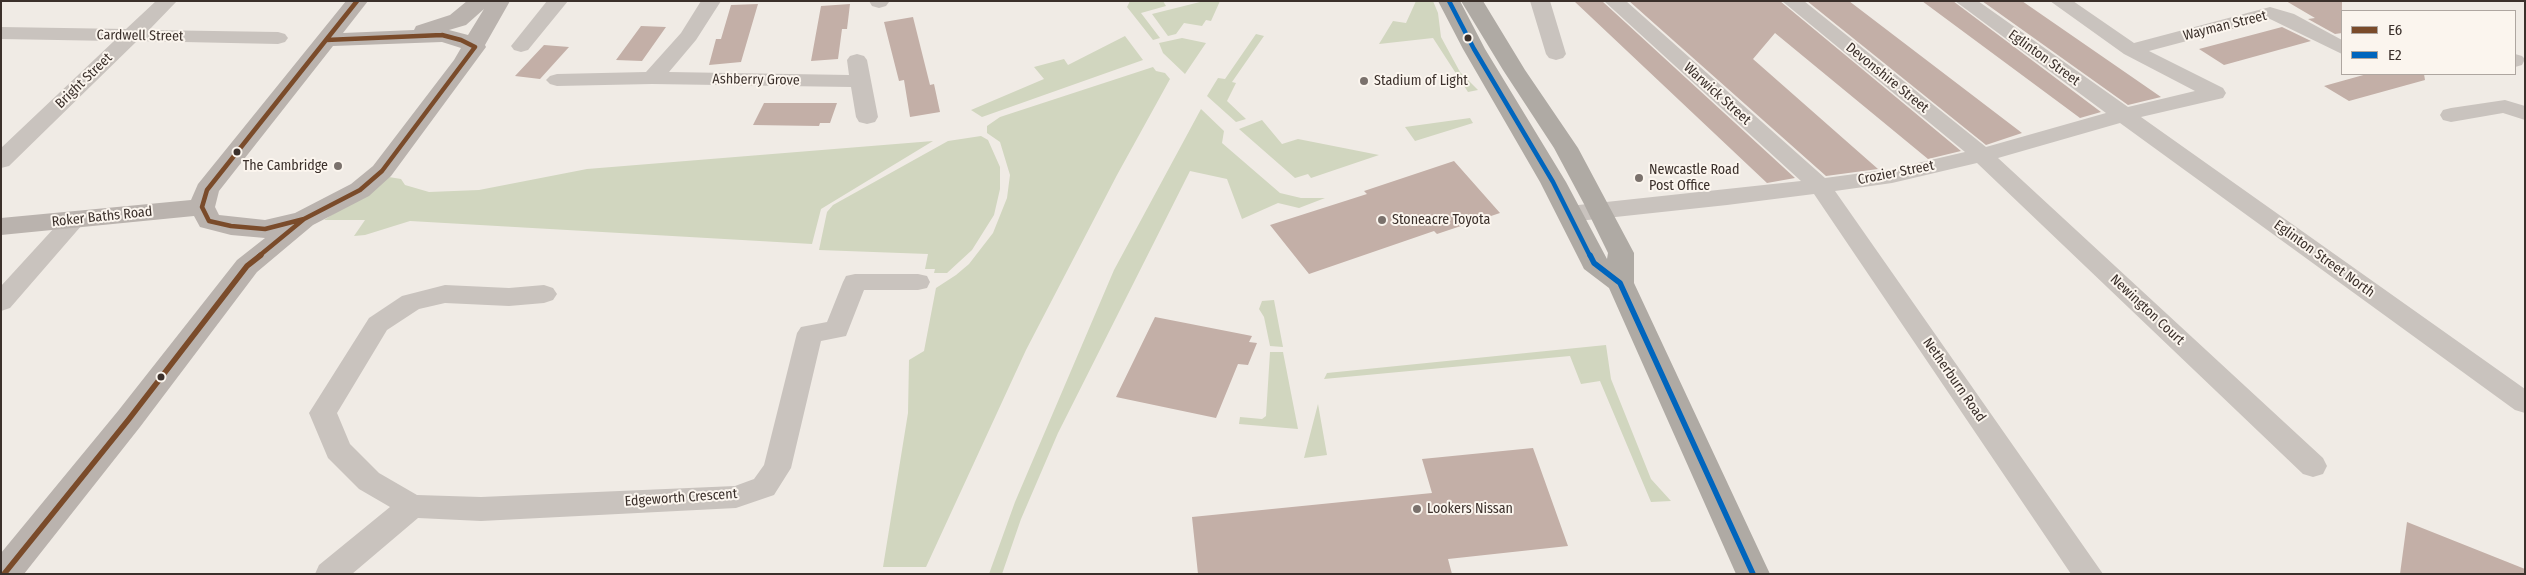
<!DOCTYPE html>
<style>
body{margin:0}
#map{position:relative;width:2526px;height:575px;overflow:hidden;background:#f0ebe5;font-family:"Fira Sans Condensed",sans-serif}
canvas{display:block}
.frame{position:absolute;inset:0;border:2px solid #3b302b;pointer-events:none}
.legend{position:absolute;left:2341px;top:10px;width:175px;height:65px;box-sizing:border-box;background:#fbf5ee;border:1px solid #aea6a0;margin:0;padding:6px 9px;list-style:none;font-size:15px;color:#3b302b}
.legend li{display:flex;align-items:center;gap:10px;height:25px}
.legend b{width:25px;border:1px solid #aea6a0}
</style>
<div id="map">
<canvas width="2526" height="575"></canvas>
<div class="frame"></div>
<ul class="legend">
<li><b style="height:6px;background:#7a4b2a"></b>E6</li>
<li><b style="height:6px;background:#0065bd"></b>E2</li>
</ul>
</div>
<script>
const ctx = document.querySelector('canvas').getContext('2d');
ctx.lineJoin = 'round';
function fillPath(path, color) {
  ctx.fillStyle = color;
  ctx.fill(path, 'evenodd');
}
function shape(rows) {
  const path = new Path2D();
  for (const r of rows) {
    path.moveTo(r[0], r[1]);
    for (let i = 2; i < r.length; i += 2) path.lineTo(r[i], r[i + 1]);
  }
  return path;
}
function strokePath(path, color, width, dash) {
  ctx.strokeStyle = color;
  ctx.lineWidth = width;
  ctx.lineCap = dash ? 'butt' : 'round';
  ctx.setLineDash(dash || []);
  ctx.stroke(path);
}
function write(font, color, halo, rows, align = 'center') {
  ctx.font = font + ' "Fira Sans Condensed",sans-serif';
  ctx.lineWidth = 4;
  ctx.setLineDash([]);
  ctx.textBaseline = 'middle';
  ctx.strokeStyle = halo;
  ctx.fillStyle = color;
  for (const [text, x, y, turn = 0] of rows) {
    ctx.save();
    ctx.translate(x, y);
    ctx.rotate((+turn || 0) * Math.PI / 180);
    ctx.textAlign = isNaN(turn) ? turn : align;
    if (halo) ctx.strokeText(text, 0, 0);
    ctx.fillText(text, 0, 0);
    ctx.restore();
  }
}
fillPath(shape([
 [1130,1,1163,1,1166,6,1141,13,1160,38,1153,40,1127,7],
 [1204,1,1220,1,1211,21,1206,20,1202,26,1184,23,1176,34,1168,36,1152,14],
 [1416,1,1433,1,1438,13,1441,37,1460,72,1478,90,1468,92,1433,38,1379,44,1393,21,1406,23],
 [1256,34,1264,36,1232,82,1236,83,1227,101,1246,119,1236,122,1207,96,1218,78,1225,79],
 [1125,36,1143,60,982,117,971,110,1044,79,1034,67,1064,59,1068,65],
 [1182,38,1206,43,1185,74,1163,53,1159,43],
 [1153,67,1156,71,1165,73,1170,79,1117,175,1026,350,926,567,883,567,908,413,909,360,924,351,936,288,956,275,969,264,993,233,1007,198,1010,175,1000,142,987,133,987,126,1000,117],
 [1201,109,1224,131,1222,143,1280,193,1301,198,1325,198,1299,208,1278,203,1242,219,1227,179,1190,171,1058,433,1021,519,1002,574,989,574,1015,502,1114,270],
 [1470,118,1473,123,1415,141,1405,127],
 [1262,120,1282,144,1298,139,1379,155,1311,178,1308,174,1295,178,1239,129],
 [981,136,988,140,1000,167,1000,189,994,215,972,250,947,273,934,273,935,269,925,269,928,254,819,250,827,212,833,205,948,141],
 [933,141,821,209,812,244,410,221,365,235,354,236,365,220,324,220,389,177,401,179,405,185,429,192,479,190,587,169],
 [1274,300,1283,347,1270,346,1264,317,1259,309,1262,301],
 [1606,345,1611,379,1651,479,1671,501,1651,502,1600,381,1581,384,1570,356,1324,379,1327,373],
 [1270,352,1283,352,1298,429,1239,424,1240,417,1262,419,1266,416],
 [1318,404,1327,455,1304,458]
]), '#d1d6bf');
fillPath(shape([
 [1574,1,1602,1,1795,178,1767,183],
 [1629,1,1780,1,1961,151,1928,159,1775,33,1753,59,1878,169,1826,176],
 [1807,1,1849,1,2022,133,1986,145],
 [1922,1,1953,1,2101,112,2080,118],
 [1982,1,2022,1,2161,97,2128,105],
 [2286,1,2342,1,2342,33,2335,34,2308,19,2315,18],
 [758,4,741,62,709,65,716,39,721,39,731,5],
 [850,4,847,29,842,29,838,59,811,61,821,6],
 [913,17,930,85,934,84,940,112,910,117,904,80,899,81,884,22],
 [641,26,666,27,642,61,616,60],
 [2282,27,2311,41,2224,65,2199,49],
 [544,45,569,47,540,79,515,76],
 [2367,74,2424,74,2425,80,2349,101,2324,86],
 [764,103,837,103,830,123,820,123,819,126,753,125],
 [1454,161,1500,213,1437,234,1434,231,1309,274,1270,225,1367,194,1364,191],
 [1155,317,1252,336,1249,342,1257,343,1248,365,1238,364,1216,418,1116,397],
 [1533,448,1568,546,1448,559,1452,574,1198,574,1192,517,1432,493,1422,459],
 [2407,522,2525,569,2525,574,2400,574]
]), '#c3afa7');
fillPath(shape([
 [156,1,177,1,149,30,278,32,285,34,288,38,285,42,278,44,137,41,9,166,1,168,1,148,114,41,1,39,1,27,126,29,156,1],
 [547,1,568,1,528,50,521,52,514,50,511,46,547,1],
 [701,1,721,1,696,40,669,72,849,75,847,60,850,56,857,54,864,56,867,60,878,117,875,122,867,124,859,122,856,117,851,87,652,84,557,86,550,84,546,80,550,76,557,74,646,72,681,33,701,1],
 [869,1,889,1,889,2,886,6,879,8,872,6,869,1],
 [1530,1,1550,1,1566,54,1563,58,1556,60,1549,58,1546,54,1530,1],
 [1604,1,1626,1,1825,178,1892,169,1965,152,1782,1,1804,1,1986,147,2106,113,1955,1,1978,1,2128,107,2195,91,2124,54,2050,1,2073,1,2134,43,2270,7,2294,14,2342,40,2342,54,2270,19,2149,51,2223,88,2226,93,2223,98,2141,117,2525,389,2525,413,2515,410,2120,123,1998,158,2323,458,2327,466,2323,474,2313,477,2303,474,1977,163,1892,183,1835,191,2103,574,2071,574,1814,194,1727,205,1569,222,1561,219,1557,214,1561,209,1569,206,1801,181,1604,1],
 [2515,54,2522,56,2525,59,2522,65,2515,67,2515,54],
 [2505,100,2525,106,2525,120,2503,113,2451,122,2443,120,2440,115,2443,110,2451,108,2505,100],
 [74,212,82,215,86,220,82,225,10,308,1,311,1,286,66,215,74,212],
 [855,274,918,274,927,276,930,282,927,288,918,290,864,290,846,336,821,341,791,468,774,495,736,508,481,521,418,518,352,574,315,574,319,565,390,507,359,489,328,458,309,413,369,318,402,296,445,285,509,288,544,285,553,288,557,294,553,300,544,303,509,306,445,303,419,309,387,330,337,413,350,444,379,473,417,495,481,497,735,486,754,479,764,465,797,333,801,327,827,322,843,282,846,276,855,274]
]), '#c9c3be');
fillPath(shape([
 [346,1,368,1,343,33,414,30,416,26,450,15,467,1,510,1,485,45,486,47,391,176,369,196,313,225,257,272,140,427,24,574,1,574,1,553,118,411,237,260,265,238,231,235,200,227,194,216,1,235,1,218,191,200,198,184,346,1],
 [484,9,468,35,449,30,466,25,484,9],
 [442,42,461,48,454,60,373,166,351,184,295,213,265,220,219,215,215,207,219,191,333,46,442,42]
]), '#bab3ae');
fillPath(shape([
 [1438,1,1460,1,1485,49,1566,182,1607,259,1608,253,1584,204,1554,148,1503,70,1461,1,1483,1,1525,70,1578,148,1634,253,1634,283,1770,574,1736,574,1609,288,1584,269,1581,263,1540,182,1463,49,1438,1]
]), '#afaaa4');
strokePath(shape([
 [442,35,461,40,475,47,382,171,360,190,304,219,265,229,231,226,209,221,202,207,207,190,326,40,442,35],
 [326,40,357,1],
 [259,256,304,219]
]), '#7a4b2a', 4.5);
strokePath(shape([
 [4,574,129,419,247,266,261,255]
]), '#7a4b2a', 5.5);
strokePath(shape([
 [1449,1,1474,49,1553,182,1590,256]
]), '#0065bd', 4.5);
strokePath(shape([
 [1590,255,1594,263,1620,283,1753,574]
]), '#0065bd', 5.5);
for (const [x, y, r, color] of [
 [1468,38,4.5,"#3b302b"],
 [1364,81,5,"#7a716c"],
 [237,152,4.5,"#3b302b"],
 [338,166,5,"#7a716c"],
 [1639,178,5,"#7a716c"],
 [1382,220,5,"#7a716c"],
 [161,377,4.5,"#3b302b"],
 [1417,509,5,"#7a716c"]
]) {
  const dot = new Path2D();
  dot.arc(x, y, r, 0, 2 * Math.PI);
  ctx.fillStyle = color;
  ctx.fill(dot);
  strokePath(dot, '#fbf5ee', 2);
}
write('14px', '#3b302b', '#fbf5ee', [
 ["Wayman Street",2225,26,-14],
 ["Cardwell Street",140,36,1],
 ["Eglinton Street",2044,58,36],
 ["Devonshire Street",1887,78,39],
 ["Ashberry Grove",756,80,1],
 ["Bright Street",84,81,-44],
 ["Warwick Street",1717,94,42],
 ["Crozier Street",1896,173,-11],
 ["Roker Baths Road",102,217,-6],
 ["Eglinton Street North",2324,259,36],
 ["Newington Court",2147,310,43],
 ["Netherburn Road",1954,380,55],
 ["Edgeworth Crescent",681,498,-4]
]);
write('14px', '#3b302b', '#fbf5ee', [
 ["Stadium of Light",1374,81],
 ["The Cambridge",328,166,"right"],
 ["Newcastle Road",1649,170],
 ["Post Office",1649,186],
 ["Stoneacre Toyota",1392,220],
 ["Lookers Nissan",1427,509]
], 'left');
</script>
